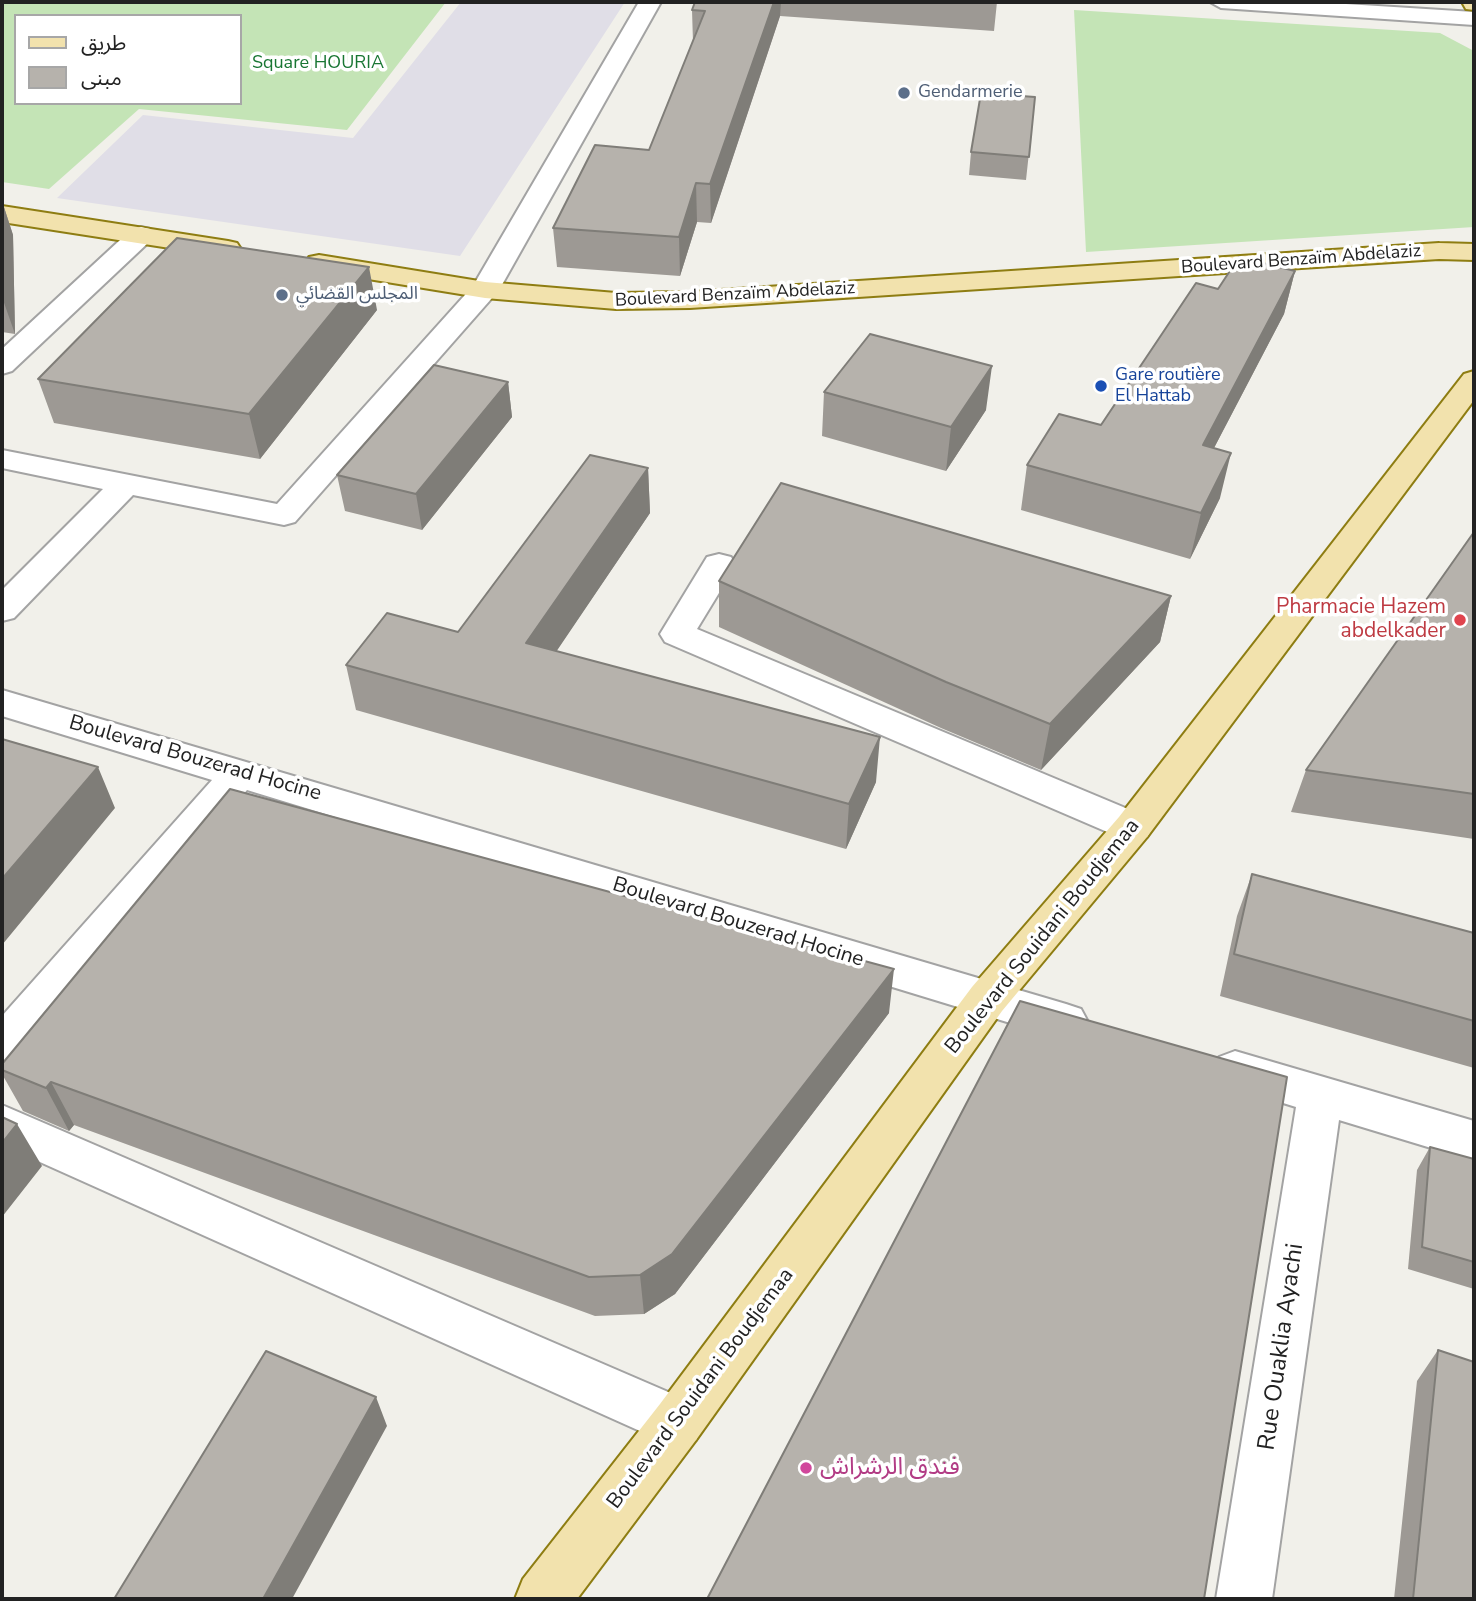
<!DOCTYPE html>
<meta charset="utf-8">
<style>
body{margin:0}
#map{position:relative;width:1476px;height:1601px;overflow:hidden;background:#f1f0ea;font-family:"Nunito Sans","Noto Sans Arabic",sans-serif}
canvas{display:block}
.frame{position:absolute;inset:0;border:4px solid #222;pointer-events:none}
.legend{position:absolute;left:14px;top:14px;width:228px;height:91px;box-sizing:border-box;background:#fff;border:2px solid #a7a7a7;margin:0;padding:9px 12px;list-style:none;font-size:21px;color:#222}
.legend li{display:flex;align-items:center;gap:14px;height:35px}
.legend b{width:35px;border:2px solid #a7a7a7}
</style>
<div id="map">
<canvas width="1476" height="1601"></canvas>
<div class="frame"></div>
<ul class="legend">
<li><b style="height:9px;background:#f2e2ad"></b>طريق</li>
<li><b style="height:19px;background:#b6b2ac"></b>مبنى</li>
</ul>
</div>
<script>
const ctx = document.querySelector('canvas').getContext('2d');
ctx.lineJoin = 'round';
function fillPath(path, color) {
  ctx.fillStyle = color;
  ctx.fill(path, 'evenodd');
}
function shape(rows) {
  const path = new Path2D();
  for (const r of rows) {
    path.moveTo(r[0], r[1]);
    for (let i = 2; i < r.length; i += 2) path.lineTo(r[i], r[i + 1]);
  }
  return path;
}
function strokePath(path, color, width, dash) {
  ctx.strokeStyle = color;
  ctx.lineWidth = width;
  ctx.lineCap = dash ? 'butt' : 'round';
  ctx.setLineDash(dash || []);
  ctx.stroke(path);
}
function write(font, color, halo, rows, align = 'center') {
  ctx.font = font + ' "Nunito Sans","Noto Sans Arabic",sans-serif';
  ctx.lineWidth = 7;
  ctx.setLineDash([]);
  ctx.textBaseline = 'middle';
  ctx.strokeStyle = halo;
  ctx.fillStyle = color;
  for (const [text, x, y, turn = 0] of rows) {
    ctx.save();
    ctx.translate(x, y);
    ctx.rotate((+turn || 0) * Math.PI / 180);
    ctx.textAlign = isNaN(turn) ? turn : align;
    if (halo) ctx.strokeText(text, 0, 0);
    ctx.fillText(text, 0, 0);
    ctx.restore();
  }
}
fillPath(shape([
 [2,2,446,2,347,130,139,109,49,189,2,182],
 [16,16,240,16,240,103,16,103],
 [1074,10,1440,33,1474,51,1474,227,1086,252]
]), '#c4e4b6');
fillPath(shape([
 [461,2,625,2,460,256,57,198,143,115,353,138]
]), '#e0dee7');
const minor = shape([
 [639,2,661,2,499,290,295,522,284,525,133,495,14,618,2,621,2,590,103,489,2,468,2,450,277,504,473,286,639,2],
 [1210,2,1314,2,1474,12,1474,25,1221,8,1210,2],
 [141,227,150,229,154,235,150,241,12,371,2,374,2,349,132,229,141,227],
 [719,554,731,557,736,565,697,629,1147,817,1153,827,1147,837,1133,841,1119,837,665,642,660,634,707,557,719,554],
 [2,690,1066,1004,1081,1009,1088,1022,1081,1035,1066,1040,247,790,17,1059,2,1064,2,1016,212,780,2,716,2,690],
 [1235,1051,1474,1121,1474,1161,1339,1120,1272,1599,1216,1599,1296,1107,1219,1083,1213,1070,1219,1057,1235,1051],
 [2,1105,696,1404,704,1422,696,1440,678,1447,660,1440,2,1145,2,1105]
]);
const major = shape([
 [1462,2,1474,2,1474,10,1466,9,1462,2],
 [2,206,228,241,237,243,241,249,237,255,228,257,2,222,2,206],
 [1439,243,1474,244,1474,260,1439,259,690,308,616,309,485,298,319,271,309,269,305,263,309,257,319,255,485,282,616,293,690,292,1439,243],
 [1474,371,1474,400,1147,837,1002,1011,696,1440,577,1599,515,1599,523,1579,660,1404,972,987,1119,817,1464,374,1474,371]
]);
strokePath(minor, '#a3a3a3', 4);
strokePath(major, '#8e7d12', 4);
fillPath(minor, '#fff');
fillPath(major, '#f2e2ad');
fillPath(shape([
 [695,2,997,2,994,31,780,16,711,223,697,222,680,276,557,267,553,228,649,150,693,42,692,10],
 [1375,2,1407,2,1407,4],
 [1035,97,1026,180,969,175,971,152],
 [2,201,13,235,15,334,2,332],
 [1295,271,1284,314,1214,448,1220,498,1190,559,1021,510,1027,465,1101,425,1218,289],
 [377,310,260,459,54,423,38,379],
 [508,382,512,417,422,530,345,511,337,475],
 [824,392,986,410,946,471,822,436],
 [648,468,650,513,556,651,876,782,846,849,356,710,346,665,458,632],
 [1474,532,1474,839,1291,812,1306,770],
 [719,581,1171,596,1160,642,1041,770,941,728,719,627],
 [1252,874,1474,933,1474,1068,1220,996,1237,916],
 [889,1013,675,1294,644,1314,595,1316,74,1125,69,1131,23,1111,2,1074,2,1064],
 [1430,1147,1474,1159,1474,1289,1408,1269,1417,1170],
 [1438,1350,1474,1599,1394,1599,1417,1381]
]), '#9d9994');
fillPath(shape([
 [774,2,781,2,780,16,711,223,710,184],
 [696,183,697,222,680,276,679,237],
 [2,201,13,235,15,334,2,297],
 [369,267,377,310,260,459,249,414],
 [1295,271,1284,314,1192,490,1203,445],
 [992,366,986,410,946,471,951,427],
 [508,382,512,417,422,530,416,494],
 [1231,453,1220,498,1190,559,1201,513],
 [648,468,650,513,531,689,526,643],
 [1171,596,1160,642,1041,770,1050,724],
 [880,737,876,782,846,849,849,804],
 [98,767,115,808,2,945,2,879],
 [894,969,889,1013,675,1294,644,1314,640,1275],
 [51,1082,74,1125,69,1131,46,1088],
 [17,1124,42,1166,2,1217,2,1143],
 [376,1397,387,1426,292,1599,263,1599]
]), '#7f7d78');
const building = shape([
 [695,2,774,2,710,184,696,183,679,237,553,228,595,145,649,150,705,11,692,10,695,2],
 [981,93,1035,97,1029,157,971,152,981,93],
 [177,238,369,267,249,414,38,379,177,238],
 [1239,257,1295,271,1203,445,1231,453,1201,513,1027,465,1059,414,1101,425,1196,283,1218,289,1239,257],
 [870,334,992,366,951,427,824,392,870,334],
 [434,365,508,382,416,494,337,475,434,365],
 [590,455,648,468,526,643,880,737,849,804,346,665,387,613,458,632,590,455],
 [781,483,1171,596,1050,724,946,682,719,581,781,483],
 [1474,532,1474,794,1306,770,1474,532],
 [2,739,98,767,2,879,2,739],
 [230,789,894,969,672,1254,640,1275,589,1277,51,1082,46,1088,2,1070,2,1064,230,789],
 [1252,874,1474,933,1474,1021,1234,954,1252,874],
 [1020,1001,1287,1077,1204,1599,707,1599,1020,1001],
 [2,1117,17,1124,2,1143,2,1117],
 [1430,1147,1474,1159,1474,1262,1422,1247,1430,1147],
 [1438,1350,1474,1362,1474,1599,1413,1599,1438,1350],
 [266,1351,376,1397,263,1599,114,1599,266,1351]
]);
fillPath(building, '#b6b2ac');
strokePath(building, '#7f7d78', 2);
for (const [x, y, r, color] of [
 [904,93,7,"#5c6f8a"],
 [282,295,7,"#5c6f8a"],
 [1101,386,7,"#1a4fb4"],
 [1460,620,7,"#e0444e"],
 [806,1468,7,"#d1479c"]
]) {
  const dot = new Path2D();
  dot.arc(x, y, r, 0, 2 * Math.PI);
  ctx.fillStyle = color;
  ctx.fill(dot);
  strokePath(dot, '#fff', 2.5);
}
write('18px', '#197633', '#fff', [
 ["Square HOURIA",318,64]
]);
write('18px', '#4e5e75', '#fff', [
 ["Gendarmerie",918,93],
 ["المجلس القضائي",296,295]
], 'left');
write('18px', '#222', '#fff', [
 ["Boulevard Benzaïm Abdelaziz",1301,260,-4],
 ["Boulevard Benzaïm Abdelaziz",735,295,-3]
]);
write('18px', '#164399', '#fff', [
 ["Gare routière",1115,376],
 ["El Hattab",1115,397]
], 'left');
write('21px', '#be3a42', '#fff', [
 ["Pharmacie Hazem",1446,608],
 ["abdelkader",1446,632]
], 'right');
write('21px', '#222', '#fff', [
 ["Boulevard Bouzerad Hocine",195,759,16],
 ["Boulevard Bouzerad Hocine",738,923,17],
 ["Boulevard Souidani Boudjemaa",1043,937,-51],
 ["Boulevard Souidani Boudjemaa",701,1389,-53]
]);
write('24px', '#222', '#fff', [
 ["Rue Ouaklia Ayachi",1282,1347,-82]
]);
write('24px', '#b23c85', '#fff', [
 ["فندق الرشراش",820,1468]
], 'left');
</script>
